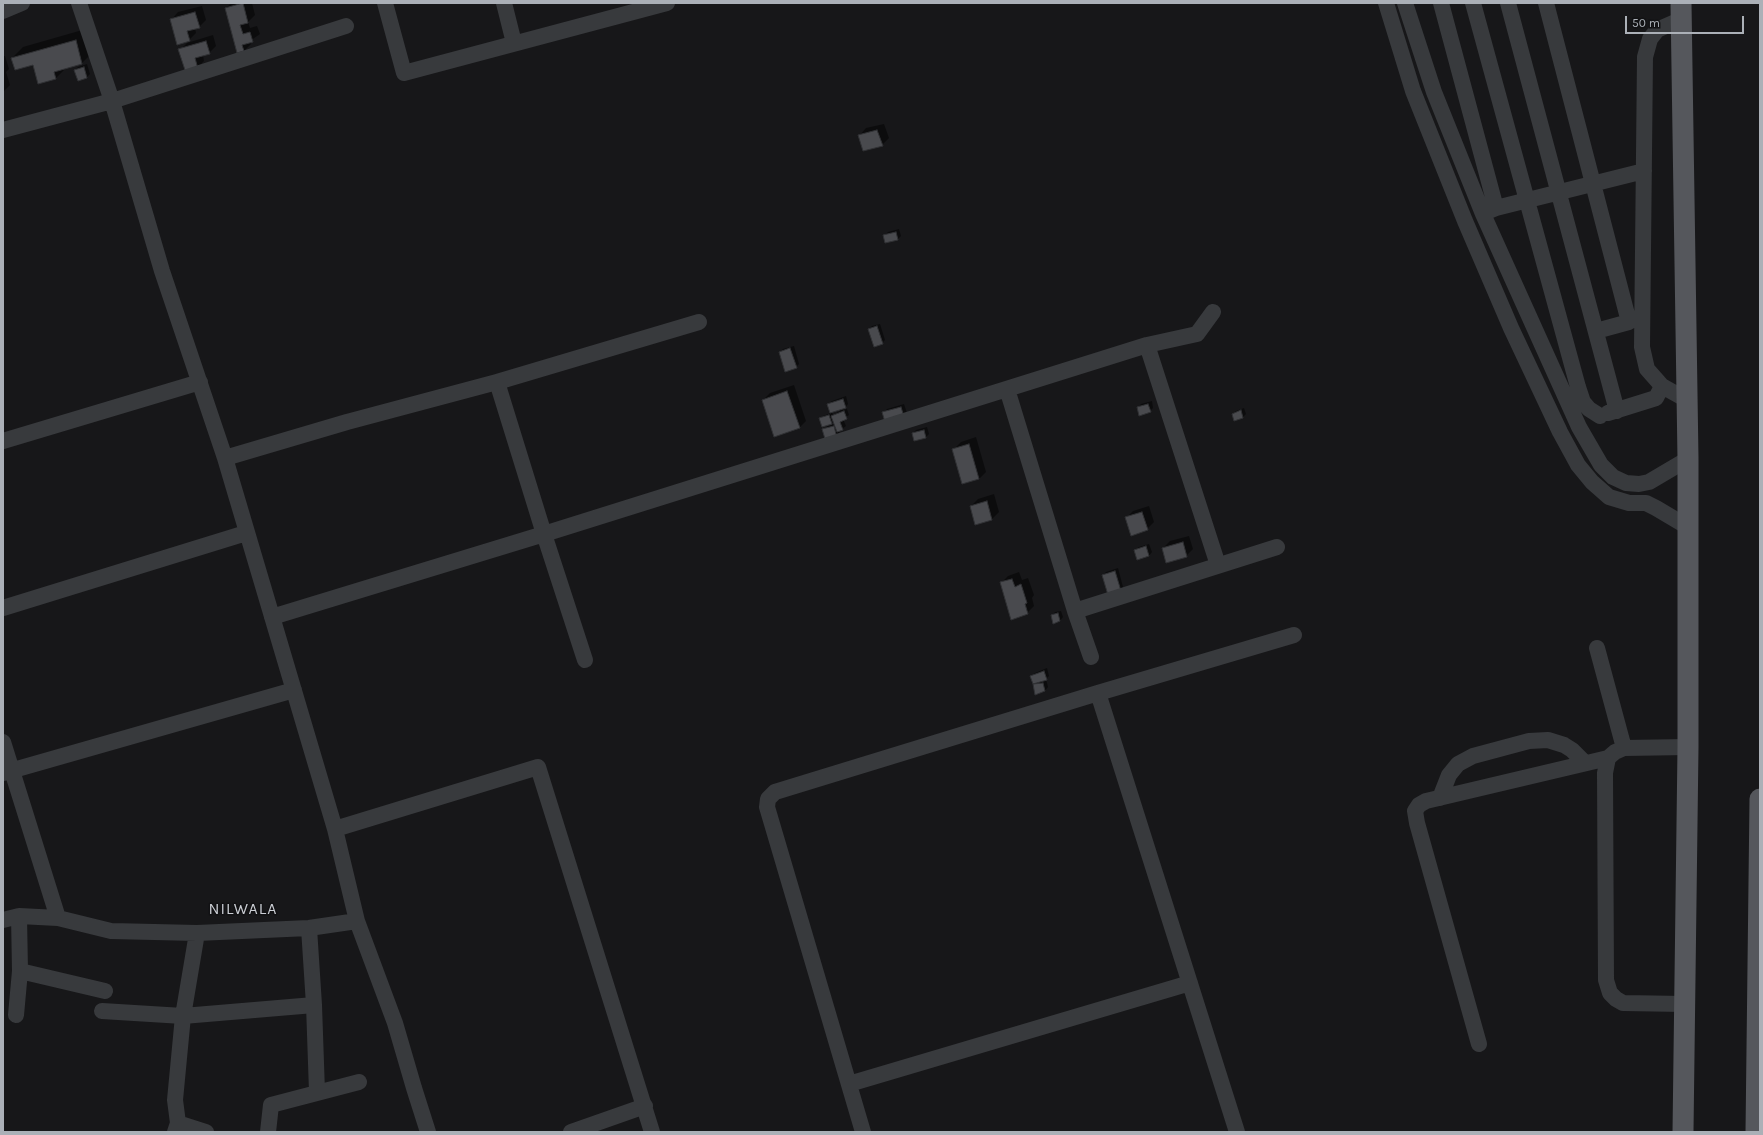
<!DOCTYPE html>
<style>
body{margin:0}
#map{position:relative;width:1763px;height:1135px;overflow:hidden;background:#171719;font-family:Karla,sans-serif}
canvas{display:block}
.frame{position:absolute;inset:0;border:4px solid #abb0b7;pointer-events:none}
.scale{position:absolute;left:1625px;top:16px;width:119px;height:18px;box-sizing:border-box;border:2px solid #abb0b7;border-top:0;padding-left:5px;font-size:12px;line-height:14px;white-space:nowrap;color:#abb0b7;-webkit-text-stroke:3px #121214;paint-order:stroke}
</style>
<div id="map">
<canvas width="1763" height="1135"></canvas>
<div class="frame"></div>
<div class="scale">50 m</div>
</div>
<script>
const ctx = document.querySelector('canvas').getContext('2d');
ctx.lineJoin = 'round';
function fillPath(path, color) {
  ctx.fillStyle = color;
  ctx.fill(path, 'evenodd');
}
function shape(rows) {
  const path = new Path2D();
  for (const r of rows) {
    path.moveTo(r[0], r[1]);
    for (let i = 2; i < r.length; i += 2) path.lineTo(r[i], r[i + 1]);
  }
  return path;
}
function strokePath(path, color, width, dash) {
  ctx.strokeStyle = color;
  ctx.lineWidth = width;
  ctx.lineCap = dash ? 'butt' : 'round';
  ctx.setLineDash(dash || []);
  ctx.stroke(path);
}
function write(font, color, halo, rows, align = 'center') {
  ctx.font = font + ' Karla,sans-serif';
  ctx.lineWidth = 3;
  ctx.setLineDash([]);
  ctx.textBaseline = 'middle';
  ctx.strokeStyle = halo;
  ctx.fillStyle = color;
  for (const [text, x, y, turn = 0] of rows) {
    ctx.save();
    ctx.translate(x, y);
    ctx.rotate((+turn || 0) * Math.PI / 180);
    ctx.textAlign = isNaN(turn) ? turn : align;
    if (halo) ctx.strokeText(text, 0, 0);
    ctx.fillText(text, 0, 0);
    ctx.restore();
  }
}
fillPath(shape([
 [231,3,252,3,255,15,248,22,250,28,257,26,260,34,250,41,251,44,244,51,238,52,226,8],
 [202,6,206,20,199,27,195,28,196,33,189,40,171,20,178,12],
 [86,29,93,52,82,63,67,67,56,78,33,64,12,58,23,47],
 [213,35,216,46,209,53,203,55,204,61,197,68,180,50,187,43],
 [3,56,5,56,9,69,6,72,10,85,3,92],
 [87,64,90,74,87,77,78,80,75,70,78,67],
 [884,124,889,138,882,145,859,136,866,128],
 [899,229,901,236,898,239,884,236,888,232],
 [880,324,885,340,882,343,869,329,872,326],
 [794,346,799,364,796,367,780,352,783,349],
 [794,385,806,421,799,428,763,400,770,393],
 [846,396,848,404,843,410,847,409,849,415,843,419,846,426,839,431,840,434,837,437,823,430,830,424,820,419,823,416,831,413,828,404,832,401],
 [839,409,840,411,833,415,832,412],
 [834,420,835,424,828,426],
 [1152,401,1153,408,1150,411,1138,408,1141,404],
 [904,404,907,413,903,416,883,413,887,409],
 [1244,408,1246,414,1243,417,1235,420,1233,414,1236,411],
 [927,427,929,434,926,437,913,433,916,430],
 [976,437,986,472,979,479,963,483,954,449,961,442],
 [994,494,999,512,992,519,976,524,971,506,978,499],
 [1149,506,1154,522,1147,529,1126,518,1133,511],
 [1189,536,1193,549,1186,556,1163,548,1170,541],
 [1149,544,1152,552,1149,556,1138,559,1135,550,1139,547],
 [1118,568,1123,587,1120,590,1103,575,1106,572],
 [1019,572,1022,580,1028,578,1034,595,1032,598,1034,606,1027,613,1001,583,1008,576],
 [1061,611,1063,617,1060,621,1052,616,1055,612],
 [1047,668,1049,676,1046,679,1048,687,1045,691,1034,685,1037,682,1031,676,1035,673]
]), '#0007');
const building = shape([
 [243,3,248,23,240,25,243,34,250,32,253,42,242,45,244,51,237,53,225,8,243,3],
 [195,12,200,28,187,31,190,41,177,45,170,19,195,12],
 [76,40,82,64,54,72,56,79,38,84,33,65,15,70,11,58,76,40],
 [206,41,210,54,195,58,198,69,186,73,178,49,206,41],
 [84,67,87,78,78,81,74,70,84,67],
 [877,130,883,146,863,151,858,135,877,130],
 [896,232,898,240,885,243,883,235,896,232],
 [877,326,883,344,874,347,868,329,877,326],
 [790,348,797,368,785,372,779,352,790,348],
 [787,391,800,428,774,437,762,400,787,391],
 [843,399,846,408,830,413,827,404,843,399],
 [1148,404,1151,412,1139,416,1137,407,1148,404],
 [901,407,904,417,885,422,882,412,901,407],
 [1241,410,1243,418,1234,421,1232,414,1241,410],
 [844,411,847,419,840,422,843,430,837,432,831,416,844,411],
 [829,415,832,424,822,427,819,418,829,415],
 [834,426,837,438,826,442,822,429,834,426],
 [924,430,926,438,914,441,912,433,924,430],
 [969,444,979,479,962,484,952,449,969,444],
 [987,501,992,520,975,525,970,506,987,501],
 [1142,512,1148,530,1131,536,1125,517,1142,512],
 [1183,542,1187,557,1166,563,1162,548,1183,542],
 [1146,546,1149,556,1137,560,1134,550,1146,546],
 [1115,571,1121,591,1108,595,1102,575,1115,571],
 [1012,579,1015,587,1021,584,1027,603,1025,604,1028,614,1011,620,1000,582,1012,579],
 [1058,613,1060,621,1053,624,1051,615,1058,613],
 [1044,671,1047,680,1033,684,1030,676,1044,671],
 [1043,683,1045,691,1035,695,1033,684,1043,683]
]);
fillPath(building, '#494a4e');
strokePath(building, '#313235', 1);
strokePath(shape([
 [79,3,112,101,162,271,225,458,335,829,357,921,395,1023,414,1088,428,1132],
 [385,3,404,73,667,3],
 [504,3,514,43],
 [1386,3,1413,91,1465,221,1511,328,1560,432,1578,465,1592,482,1609,497,1629,503,1646,503,1656,508,1688,527],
 [1405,3,1434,92,1483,214,1579,427,1601,465,1613,477,1626,483,1639,484,1649,482,1688,459],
 [1441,3,1496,208],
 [1473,3,1578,387,1583,402,1589,409,1600,416],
 [1508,3,1617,411],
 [1546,3,1629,322,1596,331],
 [3,11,22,3],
 [1682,19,1657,30,1650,39,1645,57,1642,347,1647,369,1662,386,1687,400],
 [3,130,112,101,346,26],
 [1486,212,1496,208,1644,171],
 [1147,345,1218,565],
 [497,382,544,534,585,660],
 [1007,389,1075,611,1091,657],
 [1608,413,1656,398,1662,386],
 [3,441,200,382],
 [225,458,347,422,497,382,699,322],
 [3,608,246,533],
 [1075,611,1277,547],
 [272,617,544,534,1147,345,1197,334,1213,312],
 [1597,648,1624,748],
 [1098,693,1237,1132],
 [3,742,58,918],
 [3,773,294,690],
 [1440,798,1449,775,1458,764,1473,756,1529,741,1548,740,1564,745,1572,750,1585,763],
 [335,829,538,767,652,1132],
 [3,920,19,916,58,918,111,931,197,933,309,928,357,921],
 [309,928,314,1005,317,1092],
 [20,971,105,991],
 [1684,1004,1623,1003,1616,999,1610,993,1606,980,1605,773,1608,758,1615,752,1624,748,1688,747],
 [102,1011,183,1016,314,1005],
 [16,1015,20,971,19,916],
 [1479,1044,1417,823,1415,811,1419,805,1426,801,1608,758],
 [849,1084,1190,983],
 [178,1123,206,1132],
 [175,1132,178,1123,175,1100,183,1016,197,933],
 [268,1132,271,1105,359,1082],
 [571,1132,645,1106],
 [863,1132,767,807,768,799,775,792,1098,693,1294,635]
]), '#383a3d', 16);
strokePath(shape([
 [1681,3,1688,459,1688,747,1683,1132],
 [1756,1132,1760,799]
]), '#55575c', 21);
ctx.letterSpacing = '1px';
write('16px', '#cbced4', '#121214', [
 ["NILWALA",243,909]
]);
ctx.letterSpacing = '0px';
</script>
